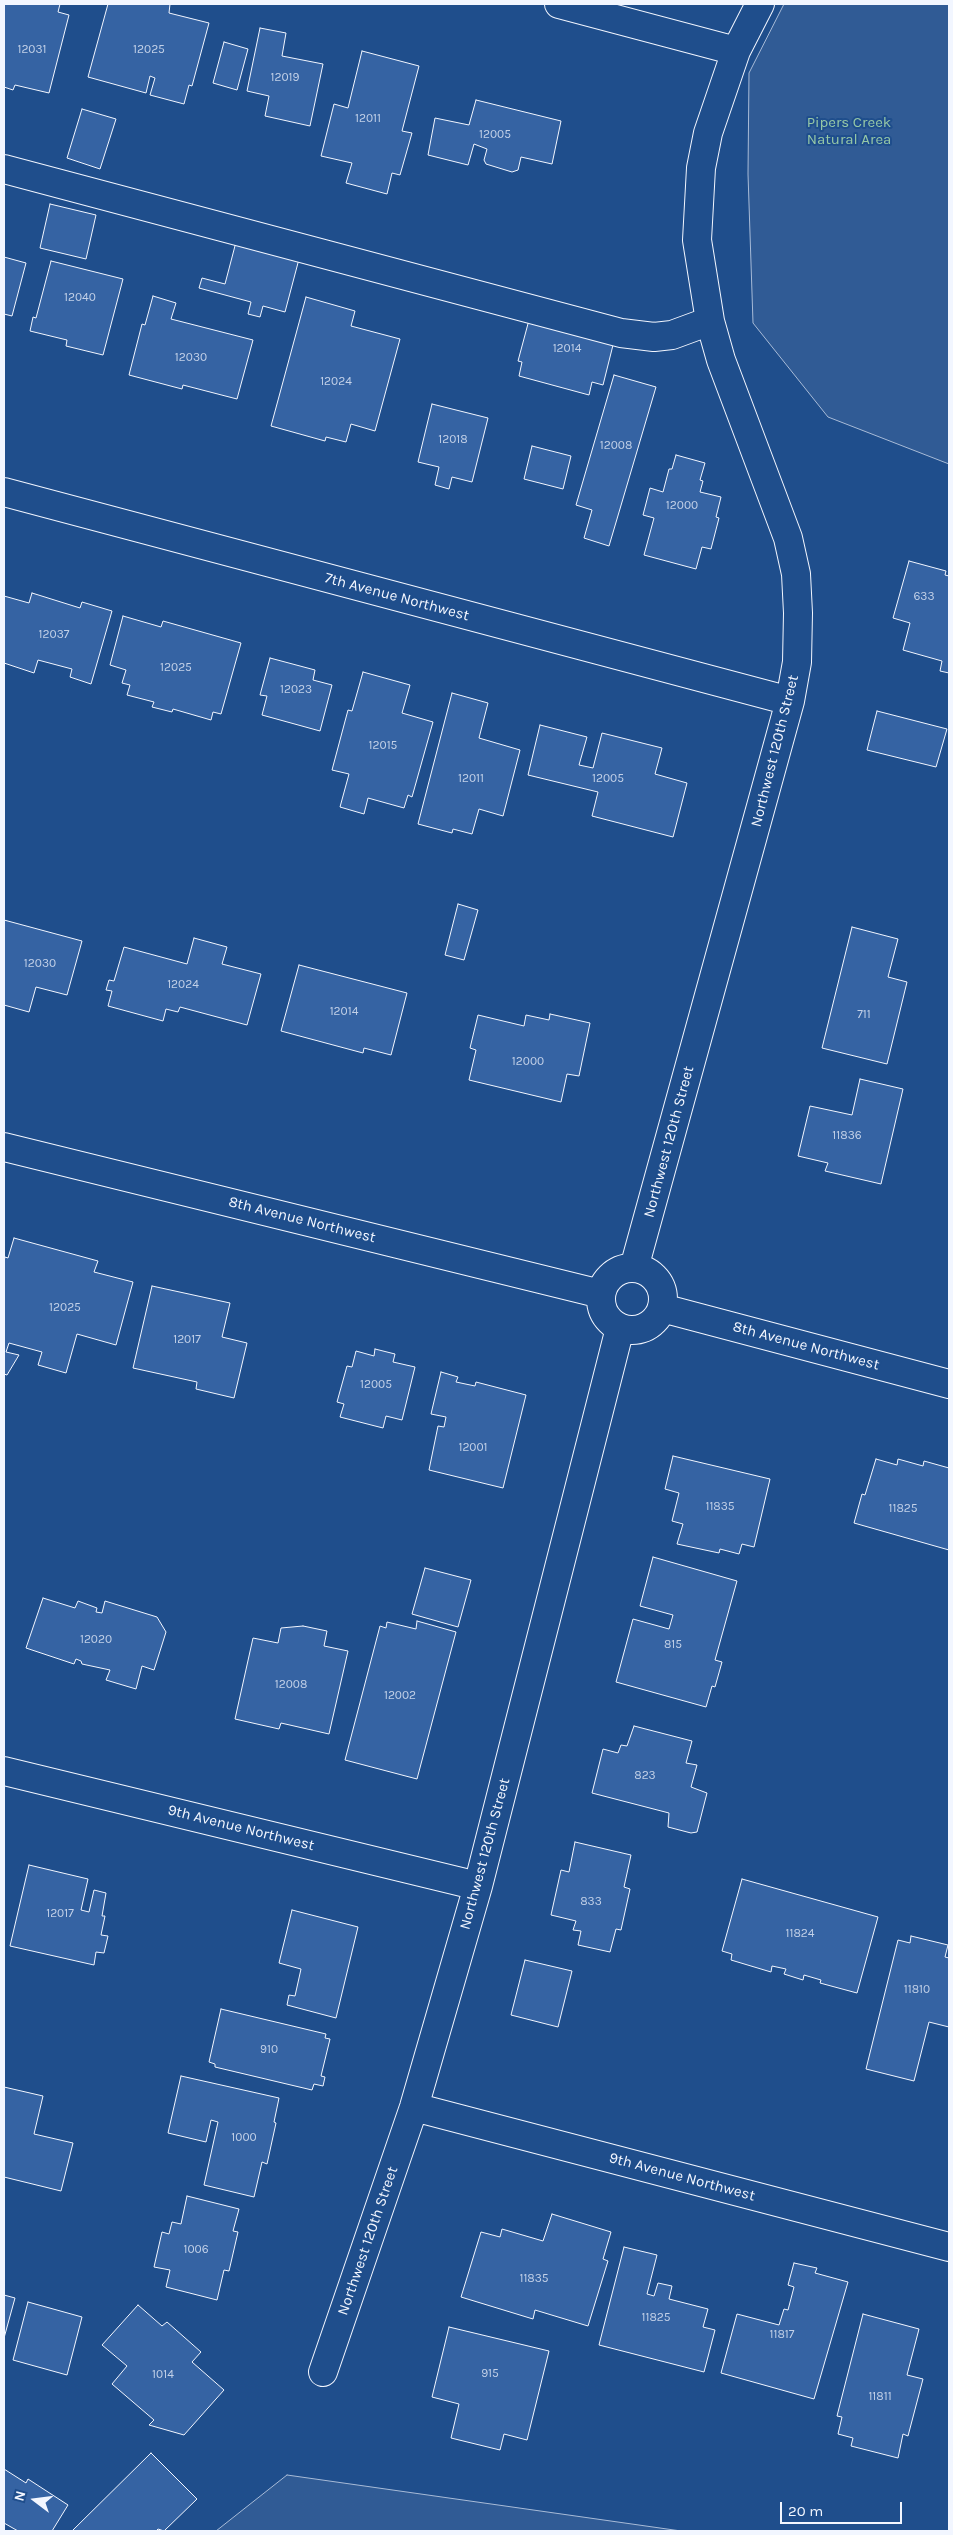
<!DOCTYPE html>
<style>
body{margin:0}
#map{position:relative;width:953px;height:2535px;overflow:hidden;background:#1f4e8c;font-family:Karla,sans-serif}
canvas{display:block}
.frame{position:absolute;inset:0;border:5px solid #f2f6ff;pointer-events:none}
.north{position:absolute;left:10px;top:2475px;width:50px;height:50px;-webkit-text-stroke:4px #1f4e8c;paint-order:stroke;rotate:285deg;font-size:14px;font-weight:700;line-height:20px;text-align:center;color:#f2f6ff}
.north::after{content:'';display:block;margin:auto;width:18px;height:22px;background:#f2f6ff;clip-path:polygon(50% 0,100% 100%,50% 72%,0 100%)}
.scale{position:absolute;left:780px;top:2502px;width:122px;height:22px;box-sizing:border-box;border:2px solid #f2f6ff;border-top:0;padding-left:6px;font-size:15px;line-height:18px;white-space:nowrap;color:#f2f6ff;-webkit-text-stroke:4px #1f4e8c;paint-order:stroke}
</style>
<div id="map">
<canvas width="953" height="2535"></canvas>
<div class="frame"></div>
<div class="north">N</div>
<div class="scale">20 m</div>
</div>
<script>
const ctx = document.querySelector('canvas').getContext('2d');
ctx.lineJoin = 'round';
function fillPath(path, color) {
  ctx.fillStyle = color;
  ctx.fill(path, 'evenodd');
}
function shape(rows) {
  const path = new Path2D();
  for (const r of rows) {
    if (r.length === 3) {
      path.moveTo(r[0] + r[2], r[1]);
      path.arc(r[0], r[1], r[2], 0, 2 * Math.PI);
      continue;
    }
    path.moveTo(r[0], r[1]);
    for (let i = 2; i < r.length; i += 2) path.lineTo(r[i], r[i + 1]);
  }
  return path;
}
function strokePath(path, color, width, dash) {
  ctx.strokeStyle = color;
  ctx.lineWidth = width;
  ctx.lineCap = dash ? 'butt' : 'round';
  ctx.setLineDash(dash || []);
  ctx.stroke(path);
}
function write(font, color, halo, rows, align = 'center') {
  ctx.font = font + ' Karla,sans-serif';
  ctx.lineWidth = 4;
  ctx.setLineDash([]);
  ctx.textBaseline = 'middle';
  ctx.strokeStyle = halo;
  ctx.fillStyle = color;
  for (const [text, x, y, turn = 0] of rows) {
    ctx.save();
    ctx.translate(x, y);
    ctx.rotate((+turn || 0) * Math.PI / 180);
    ctx.textAlign = isNaN(turn) ? turn : align;
    if (halo) ctx.strokeText(text, 0, 0);
    ctx.fillText(text, 0, 0);
    ctx.restore();
  }
}
const green = shape([
 [784,4,949,4,949,464,828,417,753,323,748,174,749,73,784,4],
 [287,2475,681,2531,216,2531,287,2475]
]);
fillPath(green, '#305b95');
strokePath(green, '#a8bbd7', 1);
const building = shape([
 [4,4,60,4,58,12,69,15,49,93,15,85,13,90,4,87,4,4],
 [108,4,170,4,169,13,209,23,192,86,189,85,184,104,150,95,155,78,150,76,146,93,88,77,108,4],
 [260,28,286,33,282,56,323,64,310,126,265,116,269,96,247,91,260,28],
 [224,42,248,49,237,90,213,83,224,42],
 [362,51,419,66,402,131,412,133,400,175,392,173,387,194,346,183,352,163,321,156,334,104,348,108,362,51],
 [476,100,561,121,552,164,521,157,518,170,512,172,486,164,484,160,487,149,474,144,468,165,428,155,435,118,469,125,476,100],
 [82,109,116,119,100,169,67,158,82,109],
 [50,204,96,215,86,259,40,248,50,204],
 [236,242,299,259,285,312,263,306,260,317,248,314,251,302,199,288,202,278,225,284,236,242],
 [4,257,26,263,12,316,4,314,4,257],
 [51,261,123,279,103,355,66,346,67,340,30,331,33,317,36,318,51,261],
 [153,296,176,303,171,319,253,340,237,399,183,385,182,389,129,375,142,324,145,325,153,296],
 [306,297,355,311,351,326,400,339,375,431,351,424,346,442,326,437,325,441,271,426,306,297],
 [529,320,615,337,603,385,592,382,589,395,519,376,522,362,518,361,529,320],
 [614,375,656,387,609,546,584,538,592,510,576,505,614,375],
 [432,404,488,418,472,482,452,477,449,489,435,485,439,467,418,462,432,404],
 [532,446,571,456,563,489,524,479,532,446],
 [676,455,705,463,700,480,703,481,700,492,721,497,716,517,719,518,711,549,702,547,696,569,644,555,654,518,643,515,650,488,663,492,669,469,672,469,676,455],
 [909,561,946,571,945,575,949,576,949,673,940,671,942,661,903,650,910,623,893,618,909,561],
 [32,593,80,608,82,602,112,611,91,684,70,677,72,669,38,660,34,673,4,663,4,596,29,603,32,593],
 [123,616,161,627,163,621,241,643,221,714,213,712,211,720,173,709,172,712,152,707,154,702,127,695,130,685,122,683,126,670,110,665,123,616],
 [270,658,315,670,313,680,332,685,320,731,262,715,267,696,260,695,270,658],
 [363,672,410,685,402,713,433,722,412,797,408,795,404,808,368,798,364,814,340,807,349,774,332,770,348,710,352,711,363,672],
 [452,693,488,703,479,738,520,750,503,816,479,809,472,834,453,829,452,833,418,824,452,693],
 [877,711,947,729,936,767,867,750,877,711],
 [540,725,587,737,579,765,593,768,602,733,662,748,655,774,687,783,673,837,592,816,598,792,528,775,540,725],
 [458,904,478,910,464,960,445,955,458,904],
 [4,920,82,941,67,995,36,987,29,1012,4,1005,4,920],
 [852,927,898,939,888,977,907,982,887,1064,822,1048,852,927],
 [194,938,227,947,222,964,261,974,247,1025,180,1007,178,1012,166,1009,163,1021,108,1006,112,991,106,990,109,980,114,981,124,947,187,964,194,938],
 [299,965,407,993,391,1055,364,1048,363,1053,281,1031,299,965],
 [550,1014,590,1023,579,1076,567,1074,561,1102,469,1080,476,1050,470,1048,478,1015,524,1026,526,1015,549,1020,550,1014],
 [860,1079,903,1089,881,1184,825,1171,828,1163,798,1156,810,1106,852,1115,860,1079],
 [14,1238,98,1261,94,1272,133,1282,116,1345,77,1334,66,1373,38,1365,42,1352,9,1343,6,1352,19,1355,7,1375,4,1374,4,1261,5,1257,8,1258,14,1238],
 [152,1286,230,1303,222,1337,247,1343,234,1398,196,1389,197,1382,133,1368,152,1286],
 [375,1349,395,1354,393,1362,415,1367,402,1420,386,1416,383,1428,340,1417,344,1404,337,1402,347,1366,352,1367,356,1351,374,1356,375,1349],
 [441,1372,458,1377,456,1382,475,1386,476,1382,526,1395,503,1488,429,1470,438,1426,444,1427,446,1417,431,1414,441,1372],
 [673,1456,770,1479,754,1547,742,1544,739,1554,720,1549,719,1553,677,1544,683,1524,672,1521,679,1493,665,1489,673,1456],
 [876,1459,897,1465,898,1459,923,1466,924,1461,949,1468,949,1550,854,1523,862,1494,865,1495,876,1459],
 [653,1557,737,1581,715,1660,722,1662,715,1687,712,1686,706,1707,616,1682,633,1619,669,1629,673,1615,640,1606,653,1557],
 [425,1568,471,1580,458,1627,412,1614,425,1568],
 [43,1598,75,1608,78,1601,97,1608,96,1612,102,1613,105,1601,157,1617,166,1632,154,1670,142,1666,136,1689,106,1680,110,1670,82,1664,81,1661,76,1659,74,1664,26,1648,43,1598],
 [417,1621,456,1632,417,1779,345,1760,380,1626,386,1628,387,1622,416,1629,417,1621],
 [303,1626,327,1631,324,1646,348,1651,329,1734,281,1723,279,1729,235,1719,253,1638,278,1643,281,1628,303,1626],
 [634,1726,692,1741,686,1763,697,1765,691,1787,707,1793,697,1832,691,1833,668,1827,669,1813,592,1793,603,1749,618,1753,621,1745,627,1746,634,1726],
 [575,1842,631,1855,624,1887,630,1889,621,1930,616,1929,610,1952,578,1945,581,1931,573,1930,576,1921,551,1915,561,1870,569,1872,575,1842],
 [29,1865,88,1879,81,1910,89,1912,94,1890,106,1893,102,1916,105,1916,101,1935,108,1936,104,1953,96,1952,94,1965,10,1946,29,1865],
 [742,1879,878,1917,857,1993,820,1983,821,1980,804,1975,803,1980,784,1974,786,1969,772,1966,771,1972,731,1960,732,1954,722,1951,742,1879],
 [292,1910,358,1927,336,2018,287,2005,289,1995,295,1996,301,1969,279,1963,292,1910],
 [911,1936,948,1945,945,1957,949,1958,949,2027,929,2022,914,2081,866,2069,898,1940,910,1943,911,1936],
 [525,1960,572,1971,558,2027,511,2015,525,1960],
 [221,2009,326,2034,325,2038,330,2039,321,2076,325,2077,323,2086,314,2084,312,2090,215,2067,215,2064,209,2062,221,2009],
 [181,2076,279,2098,274,2122,276,2123,267,2164,262,2162,254,2197,204,2185,218,2122,211,2120,206,2142,168,2133,181,2076],
 [4,2087,43,2096,34,2134,73,2143,61,2191,4,2177,4,2087],
 [187,2196,239,2209,233,2231,238,2232,229,2271,224,2270,217,2300,166,2287,170,2270,154,2267,162,2232,169,2234,172,2222,181,2224,187,2196],
 [552,2214,611,2232,603,2259,608,2261,588,2326,535,2310,533,2319,461,2297,481,2232,500,2237,502,2229,543,2241,552,2214],
 [624,2247,657,2255,647,2294,654,2296,658,2283,672,2286,669,2299,708,2309,703,2327,715,2330,704,2372,599,2345,624,2247],
 [794,2263,817,2268,815,2273,848,2282,814,2399,721,2373,737,2314,779,2325,784,2309,788,2310,794,2287,788,2285,794,2263],
 [4,2295,15,2298,4,2338,4,2295],
 [28,2302,82,2317,67,2375,13,2360,28,2302],
 [138,2305,162,2326,167,2322,201,2352,192,2362,224,2390,184,2435,149,2425,154,2420,112,2384,127,2366,102,2345,138,2305],
 [863,2314,919,2329,907,2375,923,2379,908,2436,903,2434,898,2458,851,2446,853,2438,838,2434,842,2417,837,2416,863,2314],
 [449,2327,549,2351,527,2440,504,2434,500,2450,451,2438,459,2404,432,2397,449,2327],
 [151,2453,197,2499,164,2531,158,2529,156,2531,72,2531,151,2453],
 [4,2469,26,2483,28,2479,68,2505,52,2531,18,2531,4,2523,4,2469]
]);
fillPath(building, '#3563a3');
strokePath(building, '#f2f6ff', 1);
const minor = shape([
 [559,4,736,51],
 [4,169,621,333,654,337,672,335,710,321],
 [4,492,790,701],
 [4,1147,601,1294],
 [634,1268,790,701,797,662,798,613,796,574,788,538,721,360,710,321,697,240,701,168,708,133,736,51,760,4],
 [632,1299,31],
 [662,1308,949,1384],
 [4,1771,478,1886],
 [414,2107,949,2247],
 [323,2372,414,2107,478,1886,620,1328]
]);
strokePath(minor, '#f2f6ff', 30);
strokePath(minor, '#1f4e8c', 28);
write('12px', '#c3d1e8', null, [
 ["12031",32,50],
 ["12025",149,50],
 ["12019",285,78],
 ["12011",368,119],
 ["12005",495,135],
 ["12040",80,298],
 ["12014",567,349],
 ["12030",191,358],
 ["12024",336,382],
 ["12018",453,440],
 ["12008",616,446],
 ["12000",682,506],
 ["633",924,597],
 ["12037",54,635],
 ["12025",176,668],
 ["12023",296,690],
 ["12015",383,746],
 ["12011",471,779],
 ["12005",608,779],
 ["12030",40,964],
 ["12024",183,985],
 ["12014",344,1012],
 ["711",864,1015],
 ["12000",528,1062],
 ["11836",847,1136],
 ["12025",65,1308],
 ["12017",187,1340],
 ["12005",376,1385],
 ["12001",473,1448],
 ["11835",720,1507],
 ["11825",903,1509],
 ["12020",96,1640],
 ["815",673,1645],
 ["12008",291,1685],
 ["12002",400,1696],
 ["823",645,1776],
 ["833",591,1902],
 ["12017",60,1914],
 ["11824",800,1934],
 ["11810",917,1990],
 ["910",269,2050],
 ["1000",244,2138],
 ["1006",196,2250],
 ["11835",534,2279],
 ["11825",656,2318],
 ["11817",782,2335],
 ["915",490,2374],
 ["1014",163,2375],
 ["11811",880,2397]
]);
write('15px', '#97c8a6', '#1f4e8c', [
 ["Pipers Creek",849,123],
 ["Natural Area",849,140]
]);
write('15px', '#f2f6ff', '#1f4e8c', [
 ["7th Avenue Northwest",397,597,15],
 ["Northwest 120th Street",775,751,-76],
 ["Northwest 120th Street",669,1142,-75],
 ["8th Avenue Northwest",302,1220,14],
 ["8th Avenue Northwest",806,1346,15],
 ["9th Avenue Northwest",241,1828,14],
 ["Northwest 120th Street",485,1854,-75],
 ["9th Avenue Northwest",682,2177,15],
 ["Northwest 120th Street",368,2241,-71]
]);
</script>
